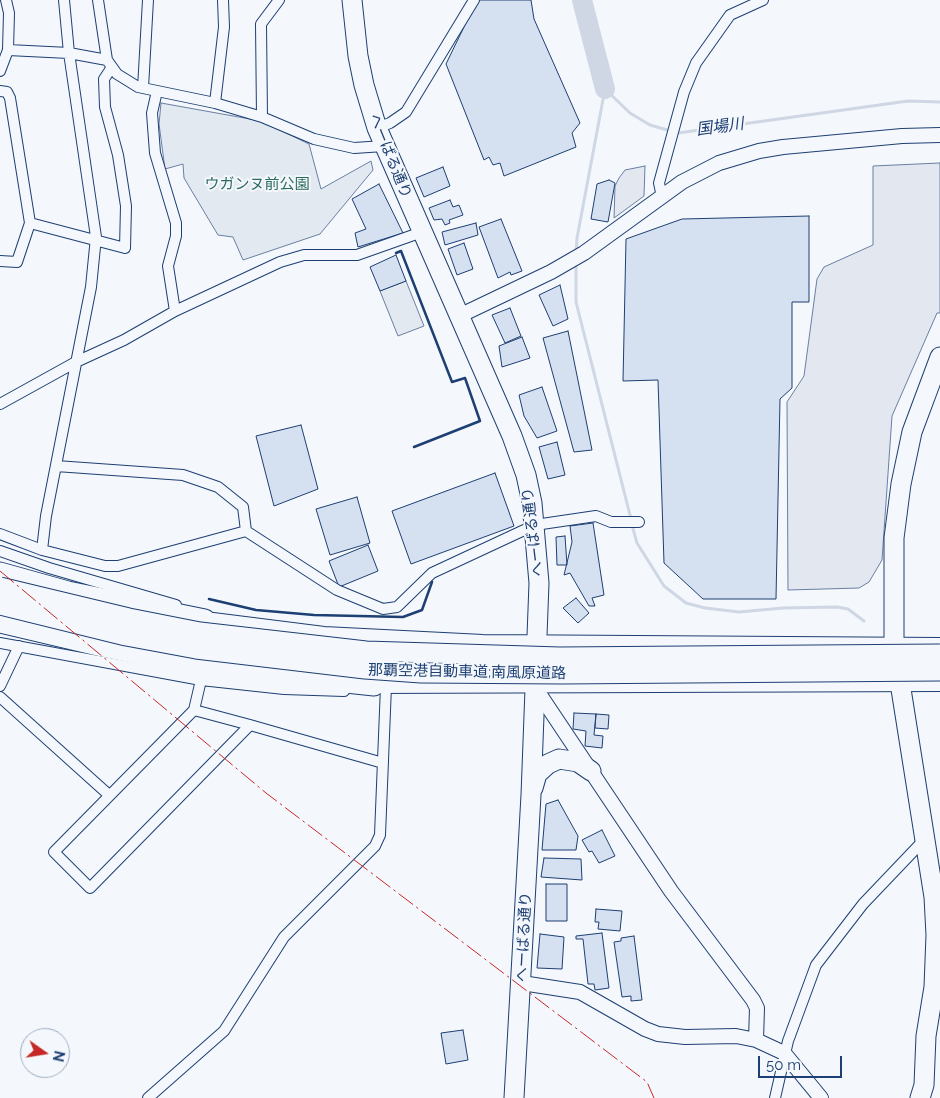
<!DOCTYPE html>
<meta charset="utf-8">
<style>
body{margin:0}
#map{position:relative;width:940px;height:1098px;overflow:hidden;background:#f4f7fb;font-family:Raleway,sans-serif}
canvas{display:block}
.north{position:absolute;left:20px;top:1028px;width:50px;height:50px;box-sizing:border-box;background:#f4f7fb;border:1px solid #9eadc5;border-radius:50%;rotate:103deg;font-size:14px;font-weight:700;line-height:20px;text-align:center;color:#1d3f73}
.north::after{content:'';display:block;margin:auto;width:18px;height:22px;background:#c62828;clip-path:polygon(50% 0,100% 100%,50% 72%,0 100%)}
.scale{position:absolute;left:758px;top:1056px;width:84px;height:22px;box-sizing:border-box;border:2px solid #1d3f73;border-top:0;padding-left:6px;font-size:15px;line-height:18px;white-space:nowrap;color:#1d3f73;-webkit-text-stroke:4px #f4f7fb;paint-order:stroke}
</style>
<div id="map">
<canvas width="940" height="1098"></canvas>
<div class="north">N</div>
<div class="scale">50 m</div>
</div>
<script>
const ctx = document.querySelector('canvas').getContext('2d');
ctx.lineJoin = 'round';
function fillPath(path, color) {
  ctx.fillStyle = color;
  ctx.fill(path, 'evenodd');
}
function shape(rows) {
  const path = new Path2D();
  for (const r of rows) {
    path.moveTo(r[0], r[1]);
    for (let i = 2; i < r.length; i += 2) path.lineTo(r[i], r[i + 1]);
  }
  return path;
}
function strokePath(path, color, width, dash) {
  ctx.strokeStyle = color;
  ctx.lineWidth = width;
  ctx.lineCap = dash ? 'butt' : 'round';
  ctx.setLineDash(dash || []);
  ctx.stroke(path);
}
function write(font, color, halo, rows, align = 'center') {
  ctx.font = font + ' Raleway,"Noto Sans JP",sans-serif';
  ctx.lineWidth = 4;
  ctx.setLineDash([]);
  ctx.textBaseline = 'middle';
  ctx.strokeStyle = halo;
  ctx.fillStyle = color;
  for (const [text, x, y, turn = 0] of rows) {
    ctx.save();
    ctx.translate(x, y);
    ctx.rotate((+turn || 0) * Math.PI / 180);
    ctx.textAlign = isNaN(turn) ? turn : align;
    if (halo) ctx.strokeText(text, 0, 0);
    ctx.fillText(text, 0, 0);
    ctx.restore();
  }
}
const green = shape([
 [161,103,261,121,309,144,321,189,371,161,373,170,320,234,243,260,233,237,218,235,184,178,183,164,165,169,159,124,161,103],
 [406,281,424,326,398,336,380,291,406,281]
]);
fillPath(green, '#e3e9f0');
strokePath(green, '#687fa3', 1);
const parking = shape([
 [940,163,940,313,937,313,892,416,882,560,869,582,859,588,788,590,787,402,804,376,817,279,824,267,873,245,873,166,940,163],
 [645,166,644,196,614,218,615,186,619,178,625,170,645,166]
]);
fillPath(parking, '#e3e8f0');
strokePath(parking, '#687fa3', 1);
strokePath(shape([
 [605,89,630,113,650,125,678,133,908,101,940,102],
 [576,253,577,238,605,89],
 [576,262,576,302,631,519],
 [632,525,637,543,664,586,686,603,705,608,739,612,783,608,837,607,848,609,864,621]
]), '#cfd7e4', 3);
strokePath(shape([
 [582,0,605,89]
]), '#cfd7e4', 20);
const building = shape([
 [477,0,531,0,534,19,580,123,572,133,576,147,504,176,500,163,493,165,489,157,484,160,446,64,477,0],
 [443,167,450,186,424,197,416,178,443,167],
 [609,180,615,183,608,222,591,219,597,184,609,180],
 [379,184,403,233,358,247,355,233,366,229,352,199,379,184],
 [450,200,453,207,459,205,463,215,449,220,450,223,445,225,442,219,434,220,429,208,450,200],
 [809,216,809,302,792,302,792,388,780,399,776,599,703,599,664,563,658,380,623,381,626,239,682,219,809,216],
 [501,219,522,271,511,275,510,272,498,278,479,227,501,219],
 [476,223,478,235,445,245,442,232,476,223],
 [464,243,473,269,457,275,448,249,464,243],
 [396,255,406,281,380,291,370,267,396,255],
 [560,285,568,319,553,326,539,295,560,285],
 [510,308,521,336,505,343,492,315,510,308],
 [568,331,592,450,574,452,543,338,568,331],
 [522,337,530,358,502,367,499,346,522,337],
 [542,387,557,431,537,438,524,416,519,395,542,387],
 [301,425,318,489,274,506,256,436,301,425],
 [557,442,565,475,548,479,539,447,557,442],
 [495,473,514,526,411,564,392,511,495,473],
 [357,497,370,543,330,555,316,509,357,497],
 [593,523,604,595,592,598,595,606,589,606,570,573,564,575,572,542,570,526,593,523],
 [565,536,567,565,557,565,556,537,565,536],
 [368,545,378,571,339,587,329,561,368,545],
 [576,598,589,613,578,623,563,608,576,598],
 [574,713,596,714,594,735,603,736,602,748,585,746,586,731,573,729,574,713],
 [596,714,609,715,608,729,595,728,596,714],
 [558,800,578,836,576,850,542,850,546,804,558,800],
 [602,830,615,856,599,863,592,851,589,852,582,840,602,830],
 [544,858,581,859,582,880,541,877,544,858],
 [546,884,567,884,567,921,546,921,546,884],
 [596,909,622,911,620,931,598,929,599,922,595,922,596,909],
 [602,933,609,988,595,990,594,984,588,984,583,939,576,939,576,936,602,933],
 [540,934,564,937,562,969,537,968,540,934],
 [634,936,642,1000,631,1001,631,996,622,997,614,942,621,941,621,938,634,936],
 [463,1030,468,1060,446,1064,441,1033,463,1030]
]);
fillPath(building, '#d5e0f0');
strokePath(building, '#1d3f73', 1);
const street = shape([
 [6,0,9,13,8,50],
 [98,0,107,60,117,74,138,87,215,103,262,117,314,139,354,148,384,146],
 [0,71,8,50,69,53,107,60],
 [143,88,148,0],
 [0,91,7,92,10,98,30,223,17,262,0,261],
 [157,91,152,113,155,153,176,223,176,236,168,266,175,311],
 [215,103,224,27,223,0],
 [262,117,261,24,279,0],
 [377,128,390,123,406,112,474,0],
 [662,197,659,183,684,92,696,63,730,15,763,0],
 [30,223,125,248,126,206,118,155,105,107,104,79,112,67],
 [0,404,76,362,124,340,175,311,280,262,304,255,357,255,422,232],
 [56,466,183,475,218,487,243,507,246,531],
 [0,534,42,550,105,566,118,566,246,531,337,590,383,609,397,607,432,573,535,525,596,516,611,522,639,522],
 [42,550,46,516,91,287,96,237,69,53,64,0],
 [0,551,49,568,176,605],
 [0,643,201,680,284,689,344,691],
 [0,686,19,646],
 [0,697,109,795],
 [194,710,201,680],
 [250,725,90,888,54,852,194,710,250,725,383,763],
 [148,1098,224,1031,284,937,375,846,380,835,386,686],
 [775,1098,788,1041,816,965,863,904,924,840]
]);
const secondary = shape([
 [459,316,551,272,584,253,682,182,719,163,759,151,783,147,902,136,940,135],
 [205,619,324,634,483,642,940,645],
 [374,686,940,684],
 [534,686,671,891,753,1000,757,1008,756,1040],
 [522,983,580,992,645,1029,658,1034,685,1037,736,1036,756,1040,784,1053,821,1098]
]);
const highway = shape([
 [352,0,358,56,364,85,377,128,512,436,526,475,532,503,539,583,531,795,514,1098],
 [0,572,68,591,205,619],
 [0,623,102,647,206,668,374,686],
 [533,788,537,774,548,764,559,759,578,762,591,771],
 [920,1098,924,1085,926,1036,934,987,936,935,934,897,894,645,894,538,901,484,912,432,940,357]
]);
strokePath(street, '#1d3f73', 12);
strokePath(secondary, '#1d3f73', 16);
strokePath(highway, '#1d3f73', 21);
strokePath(street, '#f4f7fb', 10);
strokePath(secondary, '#f4f7fb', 14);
strokePath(highway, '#f4f7fb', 19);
const highwayBridge = shape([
 [0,587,129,618,200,632,366,651,560,657,940,654],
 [0,605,126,636,196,649,365,669,421,673,562,674,940,671]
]);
strokePath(highwayBridge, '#1d3f73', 21, []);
strokePath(highwayBridge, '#f4f7fb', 19);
strokePath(shape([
 [396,253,401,251,452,382,465,378,480,421,414,447],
 [209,599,256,610,314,615,403,617,422,610,432,582]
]), '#1d3f73', 2.5);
strokePath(shape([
 [0,571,266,793,647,1082,654,1098]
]), '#c62828', 1, [18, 4, 2.5, 4]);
write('15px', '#1d3f73', '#f4f7fb', [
 ["へーばる通り",390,156,68],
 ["へーばる通り",533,532,-97],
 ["那覇空港自動車道;南風原道路",467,672,1],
 ["へーばる通り",524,937,-87]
]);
write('15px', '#2c6c60', '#f4f7fb', [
 ["ウガンヌ前公園",257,184]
]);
write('italic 16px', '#1d3f73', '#f4f7fb', [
 ["国場川",720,127,-8]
]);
</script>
